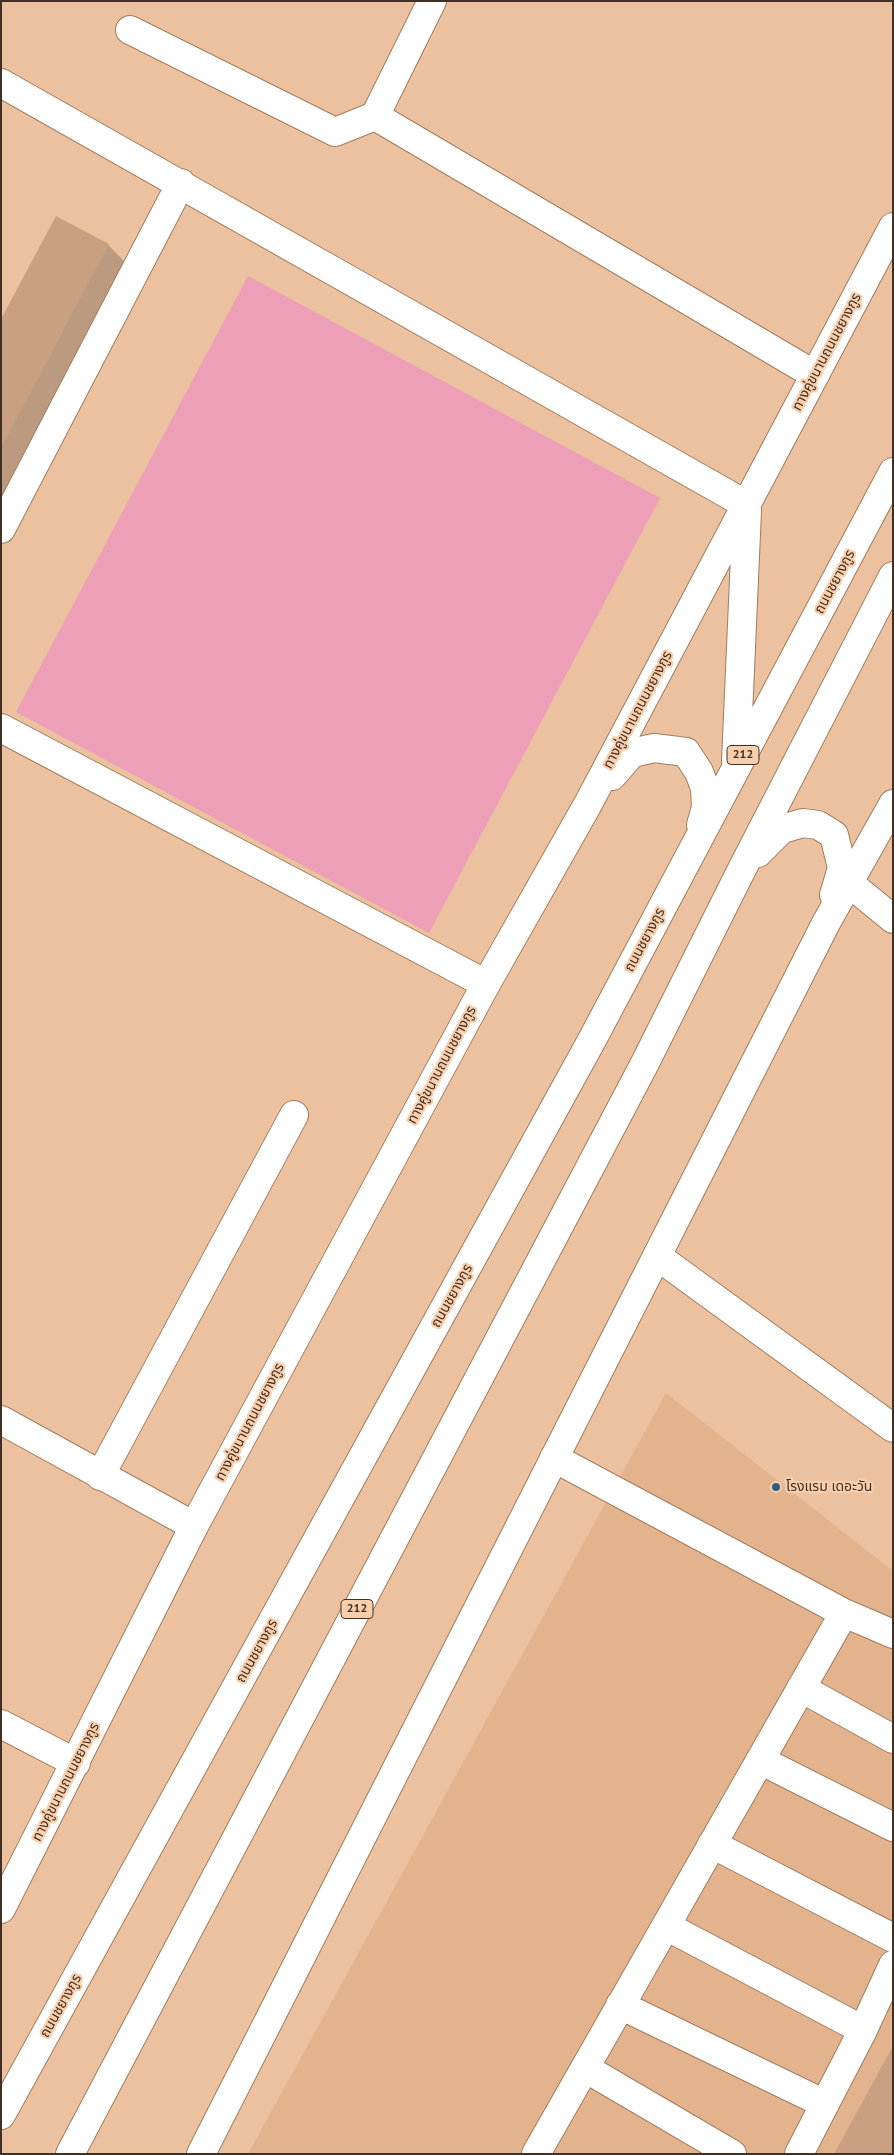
<!DOCTYPE html>
<meta charset="utf-8">
<style>
body{margin:0}
#map{position:relative;width:894px;height:2155px;overflow:hidden;background:#ebc1a0;font-family:"PT Sans",sans-serif}
canvas{display:block}
.frame{position:absolute;inset:0;border:2px solid #413023;pointer-events:none}
</style>
<div id="map">
<canvas width="894" height="2155"></canvas>
<div class="frame"></div>
</div>
<script>
const ctx = document.querySelector('canvas').getContext('2d');
ctx.lineJoin = 'round';
function fillPath(path, color) {
  ctx.fillStyle = color;
  ctx.fill(path, 'evenodd');
}
function shape(rows) {
  const path = new Path2D();
  for (const r of rows) {
    path.moveTo(r[0], r[1]);
    for (let i = 2; i < r.length; i += 2) path.lineTo(r[i], r[i + 1]);
  }
  return path;
}
function strokePath(path, color, width, dash) {
  ctx.strokeStyle = color;
  ctx.lineWidth = width;
  ctx.lineCap = dash ? 'butt' : 'round';
  ctx.setLineDash(dash || []);
  ctx.stroke(path);
}
function write(font, color, halo, rows, align = 'center') {
  ctx.font = font + ' "PT Sans","Noto Sans Thai",sans-serif';
  ctx.lineWidth = 4.5;
  ctx.setLineDash([]);
  ctx.textBaseline = 'middle';
  ctx.strokeStyle = halo;
  ctx.fillStyle = color;
  for (const [text, x, y, turn = 0] of rows) {
    ctx.save();
    ctx.translate(x, y);
    ctx.rotate((+turn || 0) * Math.PI / 180);
    ctx.textAlign = isNaN(turn) ? turn : align;
    if (halo) ctx.strokeText(text, 0, 0);
    ctx.fillText(text, 0, 0);
    ctx.restore();
  }
}
fillPath(shape([
 [666,1393,893,1571,893,2154,248,2154]
]), '#e3b38e');
fillPath(shape([
 [248,276,660,498,429,933,16,712]
]), '#ec9fb7');
fillPath(shape([
 [57,217,108,245,129,266,1,507,1,321]
]), '#0003');
fillPath(shape([
 [56,216,109,244,1,448,1,319],
 [893,2046,893,2154,834,2154]
]), '#c9a081');
const minor = shape([
 [130,30,335,132,375,116,432,1],
 [1,83,747,505],
 [375,116,815,375],
 [1,529,181,183],
 [1,728,486,984],
 [849,883,893,919],
 [657,1256,893,1428],
 [1,1420,194,1526],
 [100,1476,294,1115],
 [844,1613,893,1634],
 [801,1688,893,1739],
 [1,1724,76,1763],
 [760,1760,893,1827],
 [712,1844,893,1938],
 [666,1926,863,2030],
 [620,2005,825,2104],
 [585,2068,732,2154],
 [536,2154,844,1613,554,1458],
 [799,2154,863,2030,893,1965]
]);
const major = shape([
 [736,761,747,511],
 [612,776,632,753,654,748,686,752,699,772,705,788,706,807,701,825],
 [758,853,782,829,803,823,818,825,834,835,842,868,834,895],
 [1,1909,194,1526,486,984,588,804,893,227],
 [1,2115,593,1038,893,472],
 [70,2154,645,1063,740,873,893,576],
 [201,2154,826,923,893,804]
]);
strokePath(minor, '#a37c5e', 30);
strokePath(major, '#a37c5e', 30);
strokePath(minor, '#fff', 28);
strokePath(major, '#fff', 28);
for (const [x, y, r, color] of [
 [776,1487,5,"#305f7e"]
]) {
  const dot = new Path2D();
  dot.arc(x, y, r, 0, 2 * Math.PI);
  ctx.fillStyle = color;
  ctx.fill(dot);
  strokePath(dot, '#f8cead', 2);
}
for (const [x, y, w] of [
 [743,755,32],
 [357,1609,32]
]) {
  const box = new Path2D();
  box.roundRect(x - w / 2, y - 9.5, w, 19, 4);
  ctx.fillStyle = '#f8cead';
  ctx.fill(box);
  strokePath(box, '#413023', 1);
}
write('bold 12px', '#413023', null, [
 ["212",743,755],
 ["212",357,1609]
]);
write('14px', '#413023', '#f8cead', [
 ["ทางคู่ขนานถนนชยางกูร",827,352,-62],
 ["ถนนชยางกูร",835,582,-62],
 ["ทางคู่ขนานถนนชยางกูร",638,710,-62],
 ["ถนนชยางกูร",645,940,-62],
 ["ทางคู่ขนานถนนชยางกูร",442,1065,-62],
 ["ถนนชยางกูร",452,1296,-61],
 ["ทางคู่ขนานถนนชยางกูร",250,1422,-62],
 ["ถนนชยางกูร",257,1651,-61],
 ["ทางคู่ขนานถนนชยางกูร",66,1782,-63],
 ["ถนนชยางกูร",61,2006,-61]
]);
write('14px', '#413023', '#f8cead', [
 ["โรงแรม เดอะวัน",786,1487]
], 'left');
</script>
